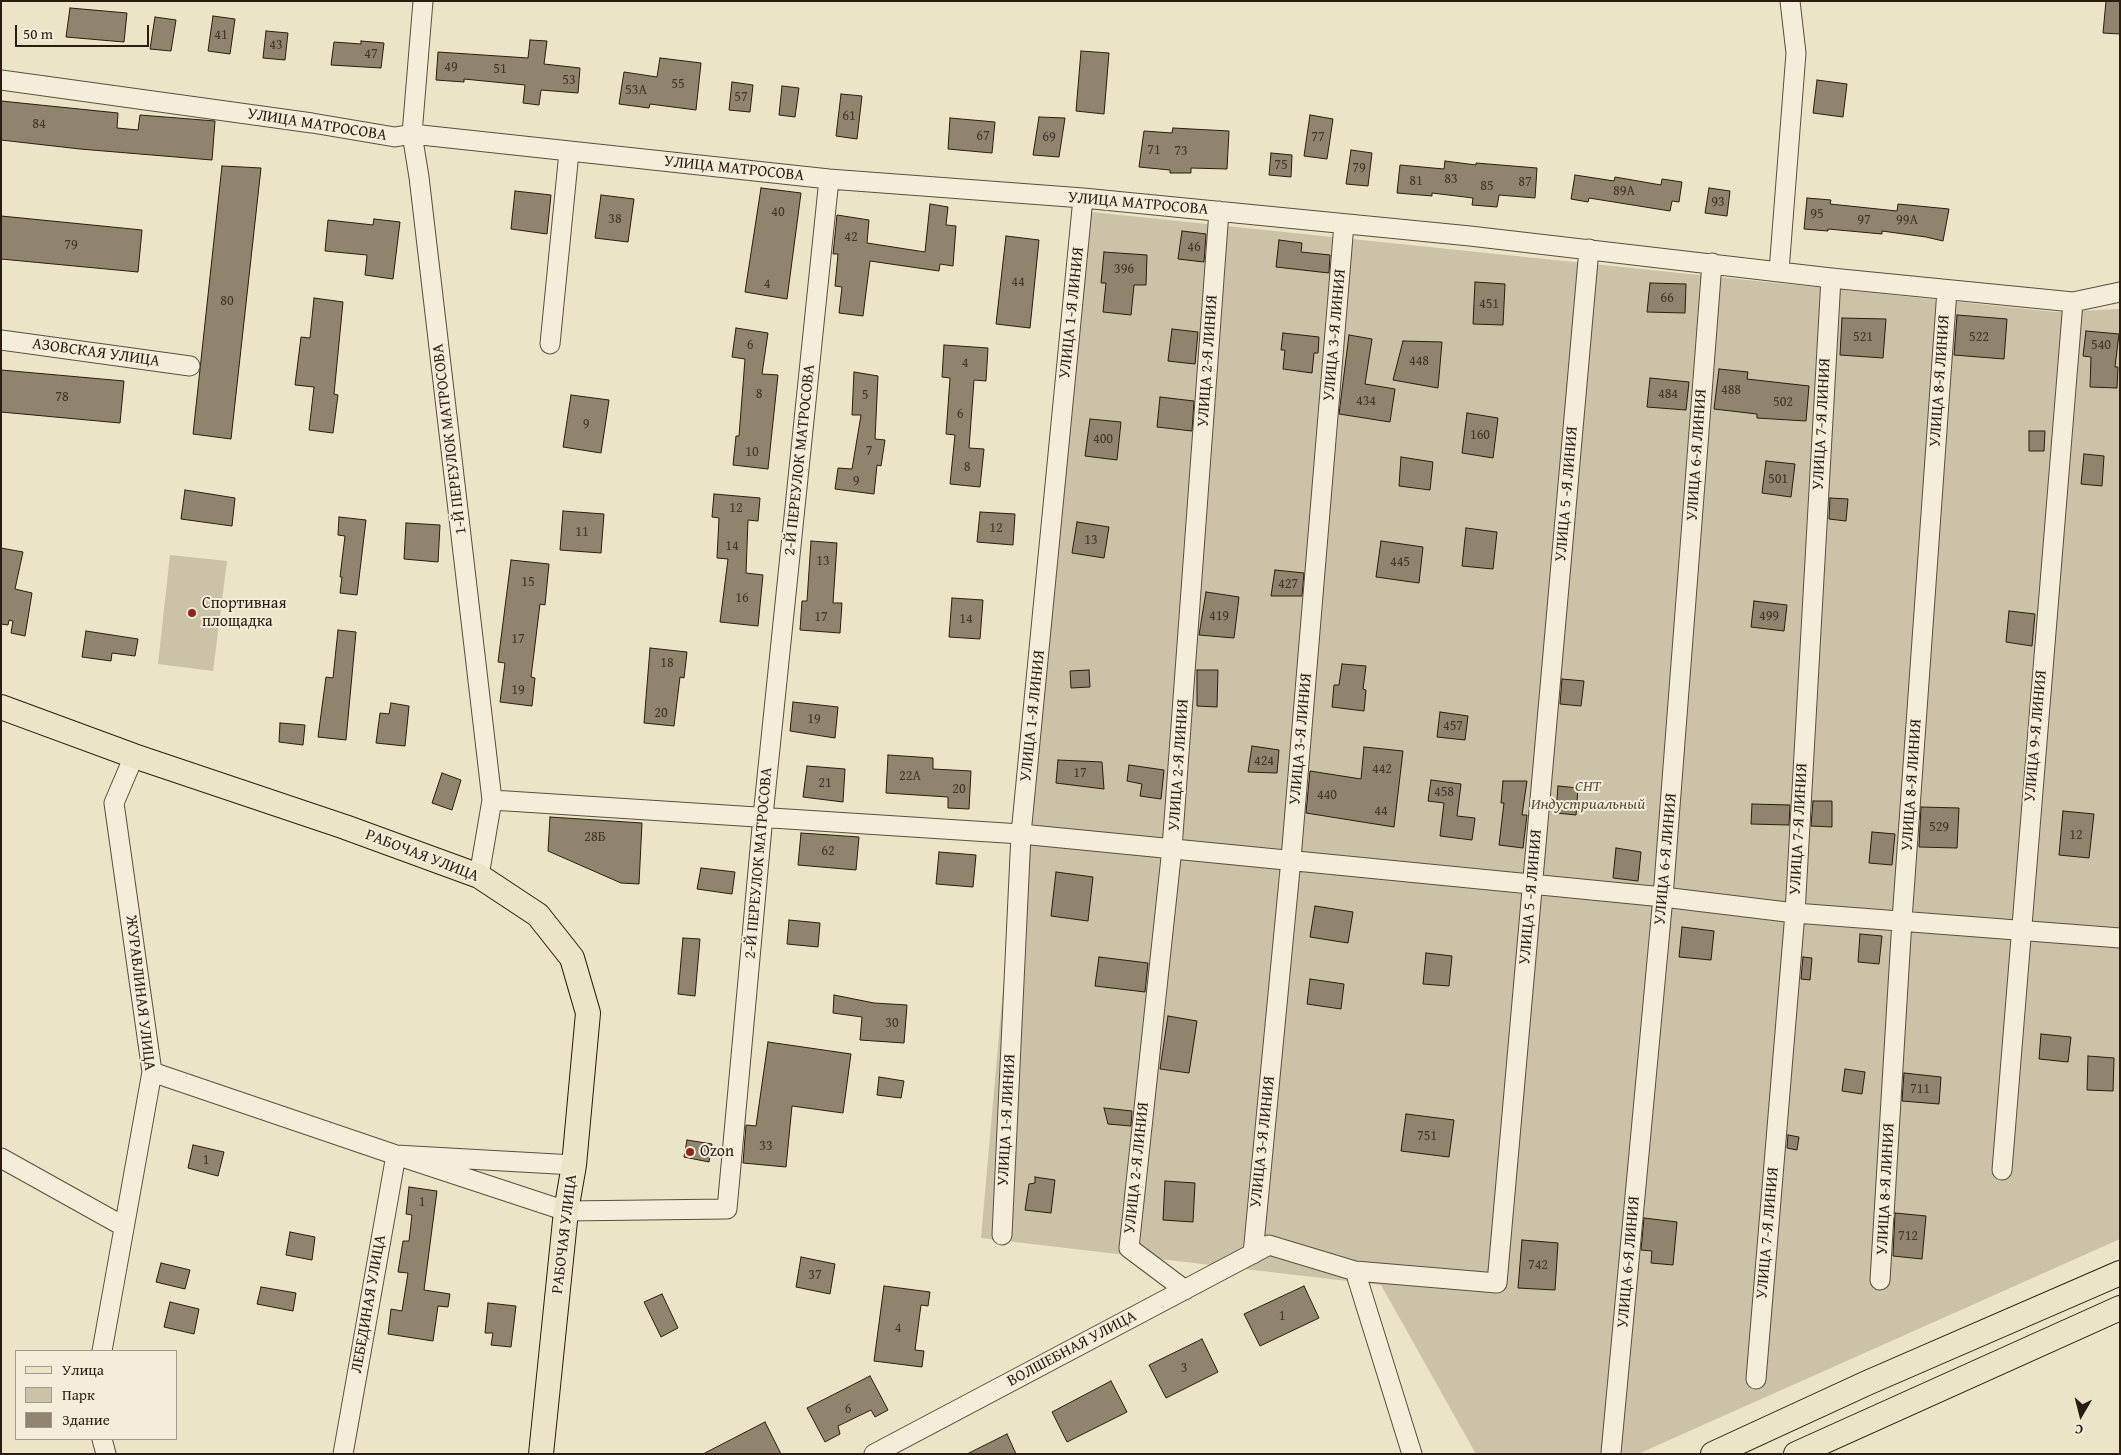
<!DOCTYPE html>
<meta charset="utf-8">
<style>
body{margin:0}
#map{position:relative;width:2121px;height:1455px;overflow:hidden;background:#ece4c6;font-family:"Gentium Book Plus",serif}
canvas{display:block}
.frame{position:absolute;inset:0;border:2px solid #2c1b11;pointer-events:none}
.legend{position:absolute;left:15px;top:1350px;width:162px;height:90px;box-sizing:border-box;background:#f3edda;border:1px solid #a3998a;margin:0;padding:6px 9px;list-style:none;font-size:15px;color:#2c1b11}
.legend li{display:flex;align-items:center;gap:10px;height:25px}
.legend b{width:25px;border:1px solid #a3998a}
.north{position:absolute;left:2056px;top:1390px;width:50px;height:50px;-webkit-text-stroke:4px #f3edda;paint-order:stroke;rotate:188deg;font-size:14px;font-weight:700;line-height:20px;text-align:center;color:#2c1b11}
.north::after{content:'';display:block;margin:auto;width:18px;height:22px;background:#2c1b11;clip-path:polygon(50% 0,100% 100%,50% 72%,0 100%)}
.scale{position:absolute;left:15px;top:25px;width:134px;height:22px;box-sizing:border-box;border:2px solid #2c1b11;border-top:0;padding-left:6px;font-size:15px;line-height:18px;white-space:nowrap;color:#2c1b11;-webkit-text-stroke:4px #f3edda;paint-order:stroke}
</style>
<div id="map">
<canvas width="2121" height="1455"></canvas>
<div class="frame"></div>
<ul class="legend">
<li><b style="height:6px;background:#ece4c6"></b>Улица</li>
<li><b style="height:14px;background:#cbc2a7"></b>Парк</li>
<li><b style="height:14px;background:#90846f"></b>Здание</li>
</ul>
<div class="north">С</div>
<div class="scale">50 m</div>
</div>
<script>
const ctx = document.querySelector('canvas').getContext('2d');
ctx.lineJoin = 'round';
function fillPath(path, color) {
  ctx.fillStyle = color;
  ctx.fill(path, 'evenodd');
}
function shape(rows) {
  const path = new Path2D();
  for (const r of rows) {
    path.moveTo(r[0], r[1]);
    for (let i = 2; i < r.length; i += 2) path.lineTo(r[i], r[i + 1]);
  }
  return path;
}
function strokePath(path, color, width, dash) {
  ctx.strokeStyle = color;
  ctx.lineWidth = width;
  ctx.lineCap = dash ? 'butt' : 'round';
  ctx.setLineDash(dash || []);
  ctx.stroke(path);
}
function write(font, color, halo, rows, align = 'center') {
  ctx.font = font + ' "Gentium Book Plus",serif';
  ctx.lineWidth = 4;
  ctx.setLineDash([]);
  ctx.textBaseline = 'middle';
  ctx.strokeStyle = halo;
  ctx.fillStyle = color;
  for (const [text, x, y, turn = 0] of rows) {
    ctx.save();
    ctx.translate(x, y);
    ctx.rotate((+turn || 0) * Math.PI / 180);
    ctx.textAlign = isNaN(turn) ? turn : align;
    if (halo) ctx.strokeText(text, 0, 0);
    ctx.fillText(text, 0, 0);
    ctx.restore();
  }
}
fillPath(shape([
 [1072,210,2056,312,2120,309,2120,1239,1638,1454,1476,1454,1381,1285,981,1238],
 [170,555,227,561,213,671,158,664]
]), '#cbc2a7');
const building = shape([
 [2106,1,2120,1,2120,34,2103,33,2106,1],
 [70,8,127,13,124,42,66,37,70,8],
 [213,16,235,19,230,54,208,51,213,16],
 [155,17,176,20,171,51,150,49,155,17],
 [266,31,288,33,285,60,263,58,266,31],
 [530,40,547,41,544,64,580,68,578,93,541,90,539,105,523,103,525,85,464,79,464,82,436,80,438,52,528,58,530,40],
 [361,41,384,43,381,68,331,65,334,42,361,44,361,41],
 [1081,51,1109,53,1104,114,1076,111,1081,51],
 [660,58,701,63,696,110,650,104,649,108,619,104,624,72,657,77,660,58],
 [1817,80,1847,84,1843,117,1813,113,1817,80],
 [732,82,753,85,750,112,729,110,732,82],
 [782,86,799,88,795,117,779,115,782,86],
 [841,94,862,96,857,139,836,136,841,94],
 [1,101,118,113,117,128,138,130,140,115,215,121,212,160,80,149,1,140,1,101],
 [1310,115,1333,119,1327,159,1304,156,1310,115],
 [1039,117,1065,118,1059,157,1033,155,1039,117],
 [950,118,995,122,992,153,948,149,950,118],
 [1173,128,1229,131,1227,169,1191,168,1191,173,1170,173,1170,170,1139,167,1144,131,1172,133,1173,128],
 [1351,150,1372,153,1368,186,1346,184,1351,150],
 [1271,153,1292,155,1291,177,1269,175,1271,153],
 [1445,161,1476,165,1476,163,1537,168,1535,198,1499,195,1497,207,1472,205,1473,198,1432,193,1432,196,1397,193,1400,165,1444,169,1445,161],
 [222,166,261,168,231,439,193,434,222,166],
 [1575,175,1614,181,1615,177,1661,185,1662,179,1682,182,1679,202,1672,201,1670,211,1589,198,1588,202,1571,199,1575,175],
 [761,188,801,193,787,299,745,292,761,188],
 [1709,188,1730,191,1727,216,1705,213,1709,188],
 [515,191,551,195,547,234,511,229,515,191],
 [601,195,634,199,628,242,595,238,601,195],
 [1807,198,1831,200,1830,204,1897,211,1898,204,1949,209,1943,241,1926,237,1882,231,1882,234,1828,229,1828,231,1804,229,1807,198],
 [930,204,948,207,946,225,956,226,953,266,940,264,939,271,870,261,863,316,839,313,842,287,835,286,838,254,833,254,837,215,869,220,867,243,925,252,930,204],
 [1,216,142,230,138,272,1,259,1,216],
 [374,219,400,222,393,279,365,275,367,255,325,251,328,220,373,225,374,219],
 [1182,231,1206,234,1204,262,1178,259,1182,231],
 [1006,236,1039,240,1030,328,996,324,1006,236],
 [1279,240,1302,243,1301,252,1330,255,1329,273,1276,267,1279,240],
 [1104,252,1147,255,1146,285,1134,285,1131,315,1103,312,1106,283,1101,283,1104,252],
 [1475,282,1505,284,1503,325,1473,324,1475,282],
 [1650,283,1686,284,1685,313,1647,312,1650,283],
 [314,298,343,302,334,394,338,395,333,433,309,430,314,387,295,385,301,337,310,338,314,298],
 [1957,315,2007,319,2004,359,1954,355,1957,315],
 [1842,318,1886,319,1883,358,1840,355,1842,318],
 [736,328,768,333,762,374,778,375,768,469,733,465,736,436,739,436,745,359,732,357,736,328],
 [1172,329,1198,332,1195,364,1168,361,1172,329],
 [2086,331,2119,334,2115,367,2118,367,2117,388,2090,387,2091,357,2083,356,2086,331],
 [1283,333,1319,337,1318,353,1314,353,1312,373,1283,369,1285,350,1281,350,1283,333],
 [1349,335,1372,339,1365,384,1395,389,1390,422,1339,414,1349,335],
 [1403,341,1442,342,1438,388,1393,380,1403,341],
 [944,345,988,348,986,381,974,380,969,448,984,449,980,487,950,484,955,435,946,434,950,378,942,377,944,345],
 [1719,369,1748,372,1747,379,1809,386,1806,421,1757,418,1757,414,1714,409,1719,369],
 [1,370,124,381,120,423,1,412,1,370],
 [854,372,878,376,875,439,885,440,881,466,877,465,874,494,835,489,838,468,852,469,861,415,852,415,854,372],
 [1650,378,1689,382,1686,410,1647,407,1650,378],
 [571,395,609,400,601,453,563,447,571,395],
 [1160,397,1194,401,1192,431,1157,427,1160,397],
 [1467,413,1498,418,1493,458,1462,453,1467,413],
 [1090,419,1121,422,1117,460,1085,456,1090,419],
 [2029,431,2045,431,2044,451,2029,451,2029,431],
 [2084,454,2104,456,2102,486,2081,484,2084,454],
 [1401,457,1433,462,1430,490,1399,486,1401,457],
 [1766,461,1795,464,1791,497,1762,493,1766,461],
 [185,490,235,498,232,526,181,519,185,490],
 [714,494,760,498,758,521,748,520,746,573,763,575,758,626,720,622,728,559,717,558,719,518,712,517,714,494],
 [1830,498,1848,499,1846,521,1829,519,1830,498],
 [563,511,604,514,601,553,560,550,563,511],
 [980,512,1015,514,1013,545,977,542,980,512],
 [339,517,366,520,357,595,340,593,342,577,340,577,345,536,338,535,339,517],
 [1077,522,1109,527,1104,558,1072,553,1077,522],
 [406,523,440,525,438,562,404,559,406,523],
 [1466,528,1497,532,1493,569,1462,566,1466,528],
 [811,541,837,543,833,603,842,603,840,633,800,630,802,601,807,601,811,541],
 [1381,541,1423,547,1419,583,1376,577,1381,541],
 [1,548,23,552,15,589,32,593,25,636,11,633,13,621,9,620,8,625,1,624,1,548],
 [511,560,549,564,545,605,540,604,531,677,535,678,532,706,500,702,505,663,498,662,511,560],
 [1275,570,1304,573,1302,596,1271,596,1275,570],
 [1206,592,1239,597,1234,638,1199,635,1206,592],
 [952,598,983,600,980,639,949,637,952,598],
 [1754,601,1787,605,1784,631,1751,627,1754,601],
 [2009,611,2035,614,2032,646,2006,642,2009,611],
 [338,630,356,632,346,740,318,737,326,677,333,678,338,630],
 [86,631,138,639,135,656,112,653,111,661,82,657,86,631],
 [650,648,687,652,684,678,680,677,674,726,644,723,650,648],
 [1342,664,1366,666,1363,689,1366,690,1364,711,1332,707,1334,685,1339,685,1342,664],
 [1089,670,1090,687,1071,688,1070,671,1089,670],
 [1197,670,1218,670,1217,707,1197,706,1197,670],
 [1562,679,1584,681,1581,706,1560,704,1562,679],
 [793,702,838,707,835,738,790,731,793,702],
 [391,703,409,706,405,746,376,743,380,713,389,714,391,703],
 [1440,712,1468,716,1465,740,1437,737,1440,712],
 [280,723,305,725,303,745,279,742,280,723],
 [1252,746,1279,750,1277,773,1248,772,1252,746],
 [1364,747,1403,751,1394,827,1306,813,1310,771,1361,779,1364,747],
 [888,755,933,758,933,769,971,771,969,809,948,808,948,797,886,793,888,755],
 [1058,760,1102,762,1104,789,1056,783,1058,760],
 [1129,765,1164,770,1161,799,1140,796,1142,784,1127,781,1129,765],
 [807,766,845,769,843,802,803,797,807,766],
 [442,773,461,780,452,810,432,803,442,773],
 [1431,780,1461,784,1457,816,1475,818,1472,840,1440,836,1444,803,1428,801,1431,780],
 [1503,781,1527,781,1522,815,1527,815,1523,848,1499,845,1504,803,1501,803,1503,781],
 [1558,786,1578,788,1576,815,1556,813,1558,786],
 [1813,801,1832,801,1832,827,1811,826,1813,801],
 [1752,804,1790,805,1789,825,1751,824,1752,804],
 [1921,807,1959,808,1957,848,1919,847,1921,807],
 [2063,811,2094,814,2089,858,2059,855,2063,811],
 [550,817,642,823,639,884,621,883,548,851,550,817],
 [1872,832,1895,834,1892,865,1869,863,1872,832],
 [801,833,859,837,856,870,798,865,801,833],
 [1616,848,1641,852,1638,881,1613,878,1616,848],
 [939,852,976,855,973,887,936,884,939,852],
 [701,868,735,872,732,894,697,889,701,868],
 [1056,872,1093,877,1088,921,1051,916,1056,872],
 [1315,906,1353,912,1348,943,1310,937,1315,906],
 [789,920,820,923,818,947,787,944,789,920],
 [1682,927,1714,931,1711,960,1679,957,1682,927],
 [1860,934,1882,936,1879,964,1858,962,1860,934],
 [683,938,700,939,695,996,678,994,683,938],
 [1426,953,1452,956,1449,986,1423,984,1426,953],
 [1099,957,1148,963,1145,992,1095,986,1099,957],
 [1803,957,1812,958,1810,980,1801,979,1803,957],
 [1310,979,1344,984,1341,1009,1307,1004,1310,979],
 [834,995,874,1003,907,1005,904,1043,860,1040,862,1017,833,1013,834,995],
 [1168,1016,1197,1021,1189,1073,1160,1069,1168,1016],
 [2041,1034,2071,1037,2068,1062,2039,1059,2041,1034],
 [768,1042,851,1054,843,1113,792,1106,786,1167,743,1163,746,1125,756,1126,768,1042],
 [2088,1056,2114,1058,2113,1091,2087,1090,2088,1056],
 [1845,1069,1865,1072,1862,1094,1842,1091,1845,1069],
 [1904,1073,1941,1077,1939,1104,1902,1101,1904,1073],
 [879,1077,904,1081,901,1098,877,1095,879,1077],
 [1104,1108,1132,1111,1131,1126,1108,1124,1104,1108],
 [1406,1114,1454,1120,1449,1157,1401,1151,1406,1114],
 [1788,1135,1799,1137,1797,1150,1787,1148,1788,1135],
 [687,1140,712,1144,709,1162,684,1157,687,1140],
 [193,1145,224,1152,218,1176,188,1168,193,1145],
 [1035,1177,1055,1180,1051,1213,1025,1210,1029,1184,1035,1183,1035,1177],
 [1165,1181,1195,1183,1193,1222,1163,1220,1165,1181],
 [409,1187,437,1191,424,1290,450,1294,448,1307,438,1306,433,1341,388,1334,391,1309,402,1311,408,1273,398,1272,403,1241,409,1241,412,1215,406,1214,409,1187],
 [1895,1213,1926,1216,1922,1259,1893,1256,1895,1213],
 [1644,1218,1677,1222,1673,1265,1651,1263,1652,1251,1641,1250,1644,1218],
 [290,1232,315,1237,312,1260,286,1255,290,1232],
 [1522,1240,1558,1243,1555,1290,1518,1288,1522,1240],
 [801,1257,835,1264,830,1294,796,1287,801,1257],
 [161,1263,190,1270,185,1289,156,1282,161,1263],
 [884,1286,930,1292,928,1306,921,1305,915,1350,924,1351,922,1367,874,1361,884,1286],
 [1304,1286,1319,1318,1260,1346,1244,1314,1304,1286],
 [261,1287,296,1293,293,1311,257,1304,261,1287],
 [662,1294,678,1328,661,1337,644,1302,662,1294],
 [170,1302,199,1309,194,1334,164,1327,170,1302],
 [488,1303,516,1306,511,1347,491,1345,493,1333,485,1333,488,1303],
 [1202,1339,1218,1372,1166,1398,1149,1365,1202,1339],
 [870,1376,888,1410,875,1417,871,1410,838,1426,840,1434,825,1442,807,1408,870,1376],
 [1111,1381,1127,1412,1067,1442,1052,1412,1111,1381],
 [765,1422,781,1454,703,1454,765,1422],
 [1007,1434,1016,1454,967,1454,1007,1434]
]);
fillPath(building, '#90846f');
strokePath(building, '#2c1b11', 1);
const minor = shape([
 [423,1,412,134,419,177,492,800,479,876],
 [1,80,312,123,395,137,412,134,829,179,1083,198,1470,236,1831,278,2073,302,2120,292],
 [1779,271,1796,53,1790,1],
 [1,340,190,366],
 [550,344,569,152],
 [492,800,1021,834,1663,897,1795,913,2120,938],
 [152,1072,396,1155,574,1165],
 [1,1158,123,1226],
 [2002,1170,2073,302],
 [1002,1235,1021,834,1083,198],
 [1253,1254,1291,859,1344,224],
 [1355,1271,1497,1283,1589,249],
 [1880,1280,1902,920,1947,290],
 [1185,1290,1129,1248,1172,848,1219,211],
 [102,1351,152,1072,114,803,134,756],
 [1756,1379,1795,913,1831,278],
 [102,1439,106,1454],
 [1611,1453,1663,897,1712,263],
 [343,1454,396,1155,566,1211,727,1209,763,816,829,179],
 [874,1454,1269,1245,1355,1271,1412,1454]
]);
const major = shape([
 [1,707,134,756,345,827,479,876,538,915,572,958,588,1013,574,1165,566,1211,541,1454],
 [1713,1454,1867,1383,2120,1273],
 [1796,1454,2120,1308]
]);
strokePath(minor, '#5c4d3e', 21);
strokePath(major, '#2c1b11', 26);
strokePath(minor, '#f3edda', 19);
strokePath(major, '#ece4c6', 24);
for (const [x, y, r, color] of [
 [192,613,5,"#8f2418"],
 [690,1152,5,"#8f2418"]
]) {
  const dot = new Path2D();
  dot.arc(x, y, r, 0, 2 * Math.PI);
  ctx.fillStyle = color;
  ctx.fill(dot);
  strokePath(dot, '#f3edda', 2);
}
write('14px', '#453528', null, [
 ["41",221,35],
 ["43",276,45],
 ["47",371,54],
 ["49",451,67],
 ["51",500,69],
 ["53",569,80],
 ["55",678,84],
 ["53А",636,90],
 ["57",741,97],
 ["61",849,116],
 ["84",39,124],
 ["67",983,136],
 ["69",1049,137],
 ["77",1318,137],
 ["71",1154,150],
 ["73",1181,151],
 ["75",1281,165],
 ["79",1359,168],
 ["83",1451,179],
 ["81",1416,181],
 ["87",1525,182],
 ["85",1487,186],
 ["89А",1624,191],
 ["93",1718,202],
 ["40",778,212],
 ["95",1817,214],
 ["38",615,219],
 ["97",1864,220],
 ["99А",1907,220],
 ["42",851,237],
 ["79",71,245],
 ["46",1194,247],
 ["396",1124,269],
 ["44",1018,282],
 ["4",767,284],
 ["66",1667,298],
 ["80",227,301],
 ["451",1489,304],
 ["521",1863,337],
 ["522",1979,337],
 ["6",750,345],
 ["540",2101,345],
 ["448",1419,361],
 ["4",965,363],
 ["488",1731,390],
 ["8",759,394],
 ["484",1668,394],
 ["5",865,395],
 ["78",62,397],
 ["434",1366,401],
 ["502",1783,402],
 ["6",960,414],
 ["9",586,424],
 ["160",1480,435],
 ["400",1103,439],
 ["7",869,451],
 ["10",752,452],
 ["8",967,467],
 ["501",1778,479],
 ["9",856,481],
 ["12",736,508],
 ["12",996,528],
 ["11",582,532],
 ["13",1091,540],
 ["14",732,546],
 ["13",823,561],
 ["445",1400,562],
 ["15",528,582],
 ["427",1288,584],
 ["16",742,598],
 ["419",1219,616],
 ["499",1769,616],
 ["17",821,617],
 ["14",966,619],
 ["17",518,639],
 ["18",667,663],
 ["19",518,690],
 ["20",661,713],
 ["19",814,719],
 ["457",1453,726],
 ["424",1264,761],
 ["442",1382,769],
 ["17",1080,773],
 ["22А",910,776],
 ["21",825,783],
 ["20",959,789],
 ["458",1444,792],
 ["440",1327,795],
 ["44",1381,811],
 ["529",1939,827],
 ["12",2076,835],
 ["28Б",595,837],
 ["62",828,851],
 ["30",892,1023],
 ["711",1920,1089],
 ["751",1427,1136],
 ["33",766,1146],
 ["1",206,1160],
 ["1",422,1202],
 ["712",1908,1236],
 ["742",1538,1265],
 ["37",815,1275],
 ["1",1282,1316],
 ["4",898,1328],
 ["3",1184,1368],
 ["6",848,1409]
]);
write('16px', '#2c1b11', '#f3edda', [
 ["УЛИЦА МАТРОСОВА",317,125,9],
 ["УЛИЦА МАТРОСОВА",734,169,6],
 ["УЛИЦА МАТРОСОВА",1138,204,5],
 ["УЛИЦА 1-Я ЛИНИЯ",1072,313,-84],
 ["УЛИЦА 3-Я ЛИНИЯ",1335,335,-85],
 ["АЗОВСКАЯ УЛИЦА",96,353,8],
 ["УЛИЦА 2-Я ЛИНИЯ",1208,361,-86],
 ["УЛИЦА 8-Я ЛИНИЯ",1940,381,-86],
 ["УЛИЦА 7-Я ЛИНИЯ",1822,424,-87],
 ["1-Й ПЕРЕУЛОК МАТРОСОВА",450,439,-97],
 ["УЛИЦА 6-Я ЛИНИЯ",1697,455,-86],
 ["2-Й ПЕРЕУЛОК МАТРОСОВА",800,460,-84],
 ["УЛИЦА 5 -Я ЛИНИЯ",1567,494,-85],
 ["УЛИЦА 1-Я ЛИНИЯ",1033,716,-84],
 ["УЛИЦА 9-Я ЛИНИЯ",2036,736,-85],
 ["УЛИЦА 3-Я ЛИНИЯ",1301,739,-85],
 ["УЛИЦА 2-Я ЛИНИЯ",1179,765,-86],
 ["УЛИЦА 8-Я ЛИНИЯ",1912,785,-86],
 ["УЛИЦА 7-Я ЛИНИЯ",1799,829,-87],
 ["РАБОЧАЯ УЛИЦА",422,856,21],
 ["УЛИЦА 6-Я ЛИНИЯ",1666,859,-85],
 ["2-Й ПЕРЕУЛОК МАТРОСОВА",759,863,-85],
 ["УЛИЦА 5 -Я ЛИНИЯ",1531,897,-85],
 ["ЖУРАВЛИНАЯ УЛИЦА",140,993,83],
 ["УЛИЦА 1-Я ЛИНИЯ",1007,1120,-87],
 ["УЛИЦА 3-Я ЛИНИЯ",1263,1142,-84],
 ["УЛИЦА 2-Я ЛИНИЯ",1137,1168,-84],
 ["УЛИЦА 8-Я ЛИНИЯ",1886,1189,-87],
 ["УЛИЦА 7-Я ЛИНИЯ",1768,1233,-85],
 ["РАБОЧАЯ УЛИЦА",565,1234,-83],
 ["УЛИЦА 6-Я ЛИНИЯ",1629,1262,-85],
 ["ЛЕБЕДИНАЯ УЛИЦА",369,1304,-80],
 ["ВОЛШЕБНАЯ УЛИЦА",1072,1349,-28]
]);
write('16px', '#2c1b11', '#f3edda', [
 ["Спортивная",202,604],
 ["площадка",202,622],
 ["Ozon",700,1152]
], 'left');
write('italic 16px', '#5c4d3e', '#f3edda', [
 ["СНТ",1588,787],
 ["Индустриальный",1588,805]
]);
</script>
